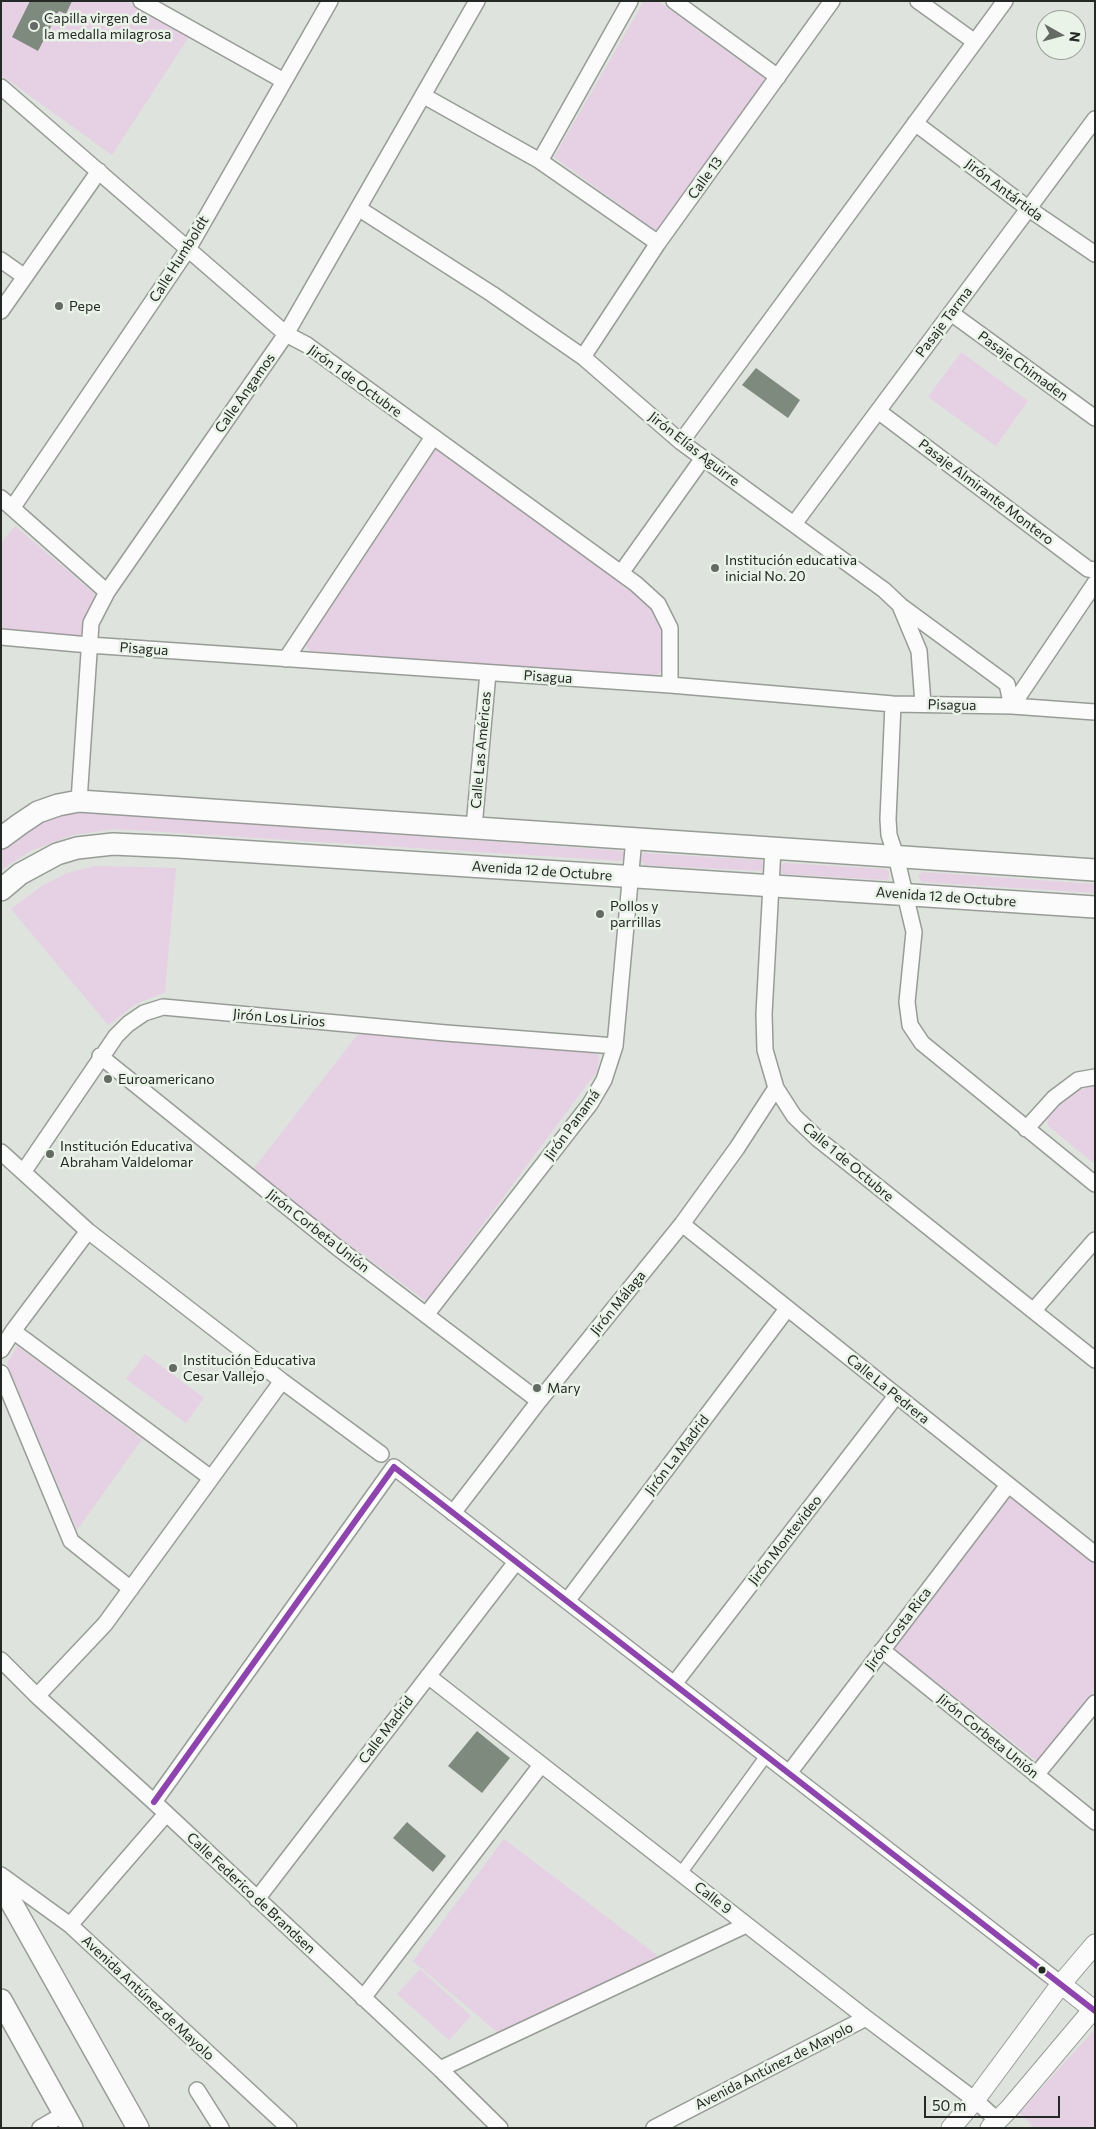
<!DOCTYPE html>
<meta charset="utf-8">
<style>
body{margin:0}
#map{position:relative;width:1096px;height:2129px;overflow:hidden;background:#dee3dd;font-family:Commissioner,sans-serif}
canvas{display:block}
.frame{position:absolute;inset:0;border:2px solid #252925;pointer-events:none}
.north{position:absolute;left:1036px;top:10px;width:50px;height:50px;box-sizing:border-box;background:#e9f3e7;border:1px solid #9ba299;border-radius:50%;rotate:97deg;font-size:14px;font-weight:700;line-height:20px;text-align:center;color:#252925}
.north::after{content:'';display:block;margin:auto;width:18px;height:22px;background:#666a65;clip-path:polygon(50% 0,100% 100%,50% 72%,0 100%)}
.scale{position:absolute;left:924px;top:2096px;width:136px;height:22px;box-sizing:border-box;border:2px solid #252925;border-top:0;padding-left:6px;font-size:15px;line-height:18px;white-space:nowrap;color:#252925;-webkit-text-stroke:4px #e9f3e7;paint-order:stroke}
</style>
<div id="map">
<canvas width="1096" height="2129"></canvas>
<div class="frame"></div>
<div class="north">N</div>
<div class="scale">50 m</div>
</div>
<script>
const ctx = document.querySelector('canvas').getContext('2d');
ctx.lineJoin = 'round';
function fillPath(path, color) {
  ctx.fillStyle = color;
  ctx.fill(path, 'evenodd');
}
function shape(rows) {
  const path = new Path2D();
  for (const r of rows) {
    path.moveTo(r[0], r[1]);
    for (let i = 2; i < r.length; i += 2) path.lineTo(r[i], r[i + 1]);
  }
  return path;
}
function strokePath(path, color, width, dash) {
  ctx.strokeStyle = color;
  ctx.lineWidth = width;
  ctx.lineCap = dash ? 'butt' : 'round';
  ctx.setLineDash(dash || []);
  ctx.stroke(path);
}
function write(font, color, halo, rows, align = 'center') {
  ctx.font = font + ' Commissioner,sans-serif';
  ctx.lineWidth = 5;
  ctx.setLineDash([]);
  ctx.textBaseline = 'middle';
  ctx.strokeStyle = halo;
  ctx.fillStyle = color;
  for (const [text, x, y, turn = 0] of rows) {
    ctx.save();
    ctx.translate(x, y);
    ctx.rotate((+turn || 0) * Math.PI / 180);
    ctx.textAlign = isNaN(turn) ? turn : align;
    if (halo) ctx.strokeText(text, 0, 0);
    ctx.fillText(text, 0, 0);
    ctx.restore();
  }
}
fillPath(shape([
 [1,1,126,1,190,35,112,155,1,75],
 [644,1,658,1,765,79,659,233,554,157],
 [961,352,1028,401,996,446,928,397],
 [436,448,652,606,664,628,665,667,654,678,310,651,303,643],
 [15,526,95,594,85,619,81,641,1,628,1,543],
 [83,812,623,851,626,854,621,861,115,829,73,835,30,851,1,870,1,850,35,824,67,813],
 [643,853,760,860,765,864,761,871,645,865,639,859],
 [784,863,886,869,889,872,889,878,886,880,784,874,781,872,781,866],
 [95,866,176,868,165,992,136,1004,108,1025,11,909,42,886,67,873],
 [923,872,1095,884,1095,893,922,882,919,878,919,874],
 [358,1034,591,1051,599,1056,597,1071,426,1301,251,1172],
 [1095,1085,1095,1164,1048,1126,1047,1116,1066,1094],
 [17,1346,142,1439,77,1530,7,1364],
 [145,1354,204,1398,186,1423,126,1379],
 [1010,1492,1095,1559,1095,1690,1037,1761,894,1649],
 [504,1839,658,1956,503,2037,413,1961],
 [420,1969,471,2016,449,2040,397,1994],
 [1095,2029,1095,2128,1035,2128,1019,2113]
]), '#e6d0e4');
fillPath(shape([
 [30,1,72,1,66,14,59,11,38,51,12,37],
 [756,368,800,400,788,418,742,385],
 [477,1731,510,1758,482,1793,448,1766],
 [407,1822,446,1856,433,1872,393,1838]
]), '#7f8a7e');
const pedestrian = shape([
 [681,1873,766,1756]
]);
const minor = shape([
 [141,1,284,81],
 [674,1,778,77],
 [918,1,975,42],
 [1,87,286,334,307,345,592,552,636,584,658,604,670,628,670,685],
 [424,96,540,161,658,243],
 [915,123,1029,209,1095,254],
 [540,161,630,1],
 [358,208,492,294,583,357,681,442,884,590,901,606,1007,684,1012,706],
 [1,260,25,277],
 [1,311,99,171],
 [951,313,1095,418],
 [583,357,658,243,832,1],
 [878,411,1088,569,1095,570],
 [681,442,1005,1],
 [1,498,107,592],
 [13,507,188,249,330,1],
 [794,524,1095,119],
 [621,573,703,458],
 [901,608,919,651,923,704],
 [1,637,89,645,670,685,893,704,1012,706,1095,712],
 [286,659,433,437],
 [893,704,888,819,889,835,896,856,914,932,907,1002,910,1025,922,1043,1095,1184],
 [1012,706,1095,583],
 [79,801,91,623,107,592,286,334,477,1],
 [474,827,488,673],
 [773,848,764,1014,765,1050,776,1088,794,1116,818,1139,1095,1360],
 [100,1056,338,1248,539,1401],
 [1026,1129,1054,1098,1078,1080,1095,1077],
 [1,1152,88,1231,282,1381,381,1454],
 [24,1171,116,1036,128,1024,144,1013,163,1007,446,1033,615,1046],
 [682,1224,1095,1554],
 [1034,1310,1095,1240],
 [426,1315,590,1104,604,1080,615,1046,634,838],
 [13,1331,211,1478],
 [1,1350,13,1331,88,1231],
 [1,1373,71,1541,131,1589],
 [453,1513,539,1401,682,1224,737,1148,776,1088],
 [567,1601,787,1309],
 [882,1650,1095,1822],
 [1,1660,37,1696,154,1802,440,2069,500,2128],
 [428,1676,866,2018,975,2100,998,2121],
 [674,1684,896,1396],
 [37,1696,105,1624,282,1381],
 [789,1773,1008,1485],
 [1036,1775,1095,1703],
 [154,1802,394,1467,1061,1984],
 [1,1875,70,1925,289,2128],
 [257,1899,516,1562],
 [70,1925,166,1814],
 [363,1998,541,1765],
 [440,2069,746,1925],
 [197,2090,221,2128],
 [40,2128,64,2114],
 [654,2128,866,2018]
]);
const tertiary = shape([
 [1061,1984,1095,2011],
 [951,2128,975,2100,1061,1984,1095,1944],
 [990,2128,1009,2109,1095,2007]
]);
const secondary = shape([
 [1,838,20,824,38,812,58,805,79,801,1095,870],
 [1,890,20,874,57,854,77,848,113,844,178,847,1095,907],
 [1,1884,138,2128],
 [1,2000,72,2128]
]);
strokePath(pedestrian, '#989c97', 14);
strokePath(minor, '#989c97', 18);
strokePath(tertiary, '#989c97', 21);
strokePath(secondary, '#989c97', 24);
strokePath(pedestrian, '#fafbfa', 11);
strokePath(minor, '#fafbfa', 15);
strokePath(tertiary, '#fafbfa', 19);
strokePath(secondary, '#fafbfa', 21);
strokePath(shape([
 [154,1802,394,1467,1095,2011]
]), '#8e44ad', 6);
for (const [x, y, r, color] of [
 [34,26,5,"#666a65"],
 [59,306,5,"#666a65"],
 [715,568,5,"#666a65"],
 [600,914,5,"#666a65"],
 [108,1079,5,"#666a65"],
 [50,1154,5,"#666a65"],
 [173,1368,5,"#666a65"],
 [537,1388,5,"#666a65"],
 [1042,1970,4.5,"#252925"]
]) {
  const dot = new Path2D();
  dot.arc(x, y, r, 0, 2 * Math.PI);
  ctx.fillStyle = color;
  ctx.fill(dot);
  strokePath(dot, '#e9f3e7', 2);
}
write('14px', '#252925', '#e9f3e7', [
 ["Capilla virgen de",44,18],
 ["la medalla milagrosa",44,34],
 ["Pepe",69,306],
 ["Institución educativa",725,560],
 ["inicial No. 20",725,576],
 ["Pollos y",610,906],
 ["parrillas",610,922],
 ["Euroamericano",118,1079],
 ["Institución Educativa",60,1146],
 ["Abraham Valdelomar",60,1162],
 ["Institución Educativa",183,1360],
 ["Cesar Vallejo",183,1376],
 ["Mary",547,1388]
], 'left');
write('14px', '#252925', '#e9f3e7', [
 ["Calle 13",705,178,-54],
 ["Jirón Antártida",1004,190,37],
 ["Calle Humboldt",179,259,-58],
 ["Pasaje Tarma",944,322,-53],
 ["Pasaje Chimaden",1023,366,36],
 ["Jirón 1 de Octubre",355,381,36],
 ["Calle Angamos",245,393,-55],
 ["Jirón Elías Aguirre",694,449,38],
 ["Pasaje Almirante Montero",986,492,37],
 ["Pisagua",144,649,4],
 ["Pisagua",548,677,4],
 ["Pisagua",952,705,1],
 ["Calle Las Américas",481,750,-85],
 ["Avenida 12 de Octubre",542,871,4],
 ["Avenida 12 de Octubre",946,897,4],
 ["Jirón Los Lirios",279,1018,5],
 ["Jirón Panamá",572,1125,-54],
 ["Calle 1 de Octubre",848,1162,40],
 ["Jirón Corbeta Unión",318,1231,38],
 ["Jirón Málaga",618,1303,-51],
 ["Calle La Pedrera",888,1389,39],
 ["Jirón La Madrid",677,1455,-53],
 ["Jirón Montevideo",785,1540,-52],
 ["Jirón Costa Rica",898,1629,-53],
 ["Calle Madrid",386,1730,-53],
 ["Jirón Corbeta Unión",988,1736,39],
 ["Calle Federico de Brandsen",251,1893,43],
 ["Calle 9",713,1898,38],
 ["Avenida Antúnez de Mayolo",148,1998,43],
 ["Avenida Antúnez de Mayolo",774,2066,-27]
]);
</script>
